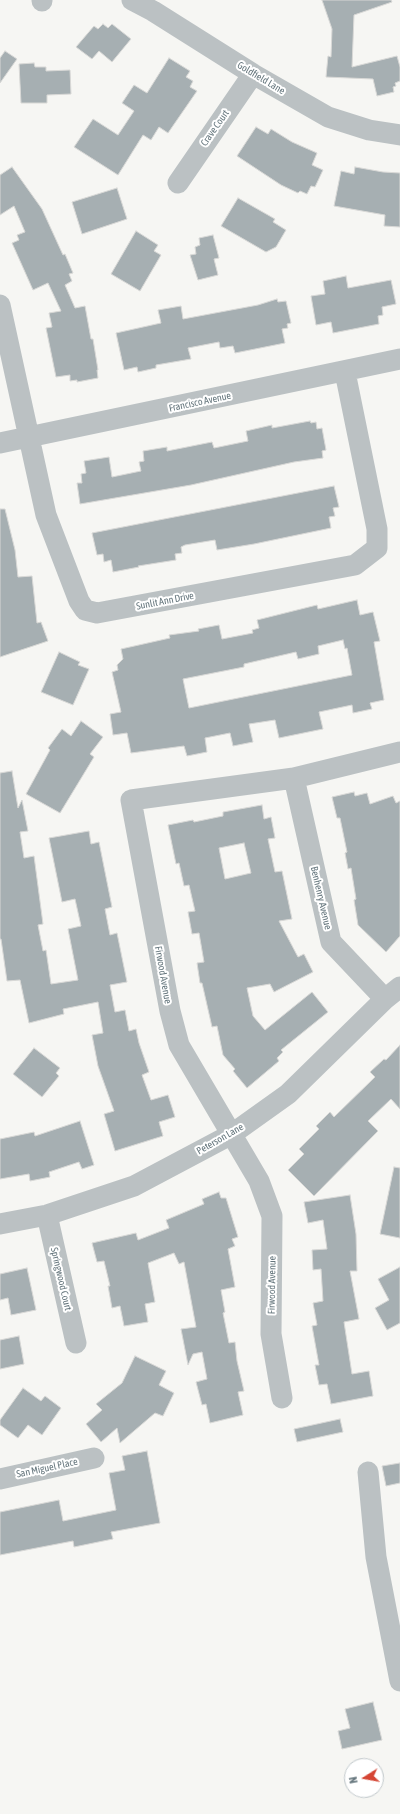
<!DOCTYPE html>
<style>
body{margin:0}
#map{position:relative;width:400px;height:1814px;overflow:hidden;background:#f6f6f3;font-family:"Asap Condensed",sans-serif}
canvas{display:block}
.north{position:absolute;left:344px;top:1758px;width:40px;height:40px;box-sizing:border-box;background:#fff;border:1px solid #c1c8cb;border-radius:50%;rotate:259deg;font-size:11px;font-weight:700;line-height:16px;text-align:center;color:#64757c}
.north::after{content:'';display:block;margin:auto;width:14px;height:18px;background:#d54534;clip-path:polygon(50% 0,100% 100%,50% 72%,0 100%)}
</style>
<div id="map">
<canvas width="400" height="1814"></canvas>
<div class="north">N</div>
</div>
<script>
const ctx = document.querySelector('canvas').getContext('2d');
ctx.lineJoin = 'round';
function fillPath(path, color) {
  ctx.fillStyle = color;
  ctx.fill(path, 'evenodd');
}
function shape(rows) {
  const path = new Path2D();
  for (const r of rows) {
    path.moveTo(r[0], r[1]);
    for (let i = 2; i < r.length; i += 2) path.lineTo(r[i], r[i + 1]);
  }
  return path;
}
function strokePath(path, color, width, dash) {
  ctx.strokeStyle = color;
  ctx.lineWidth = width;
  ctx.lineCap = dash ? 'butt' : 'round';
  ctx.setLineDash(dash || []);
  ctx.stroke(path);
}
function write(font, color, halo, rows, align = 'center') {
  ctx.font = font + ' "Asap Condensed",sans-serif';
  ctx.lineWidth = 4;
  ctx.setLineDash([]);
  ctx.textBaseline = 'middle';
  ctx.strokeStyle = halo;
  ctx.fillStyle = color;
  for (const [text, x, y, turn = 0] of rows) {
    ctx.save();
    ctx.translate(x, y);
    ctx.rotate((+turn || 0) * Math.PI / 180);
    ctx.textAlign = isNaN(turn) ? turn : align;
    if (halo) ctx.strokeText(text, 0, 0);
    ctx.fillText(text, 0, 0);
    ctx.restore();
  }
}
const building = shape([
 [322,0,391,0,392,2,354,15,352,67,397,56,400,67,400,81,395,83,396,86,393,87,394,92,377,96,373,79,326,77,328,56,331,57,332,29,322,0],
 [103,24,108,28,112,24,131,39,112,62,99,51,92,59,76,47,94,26,98,29,103,24],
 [5,51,17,59,0,83,0,58,5,51],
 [169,58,190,71,186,77,193,81,190,87,197,91,168,133,159,127,151,140,143,135,118,175,74,147,93,119,118,135,134,111,122,103,134,85,147,93,169,58],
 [34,63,35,67,46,67,46,71,70,70,71,94,47,95,47,103,21,103,19,64,34,63],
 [256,127,268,134,271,129,292,142,317,153,312,165,323,170,315,187,311,186,307,194,300,191,298,193,281,185,237,156,256,127],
 [12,167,42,209,63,255,65,254,73,273,69,274,72,281,65,285,75,308,85,306,91,339,93,339,98,370,97,370,98,378,77,382,77,380,70,381,70,375,56,377,46,328,52,327,49,313,61,311,48,283,33,290,12,243,19,240,17,235,25,232,14,206,0,215,0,175,12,167],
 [355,167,383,172,400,173,400,227,384,226,385,215,334,206,341,171,354,174,355,167],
 [117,188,127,219,82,234,72,202,117,188],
 [238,198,275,219,273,222,286,230,276,247,266,252,221,226,238,198],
 [136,231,158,245,154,251,161,255,140,291,111,274,136,231],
 [213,235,219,258,214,259,218,275,198,280,190,255,196,254,195,247,200,245,199,238,213,235],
 [346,276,348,288,391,280,396,304,382,307,383,315,378,316,379,324,333,333,331,322,316,325,311,296,325,294,323,281,346,276],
 [277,299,278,302,286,301,291,323,287,324,288,328,282,329,285,343,235,353,233,346,220,348,219,342,188,348,191,359,156,365,156,368,138,372,137,367,124,370,116,333,161,323,158,310,181,306,183,319,258,305,277,299],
 [310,421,311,423,316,422,317,429,322,428,326,450,322,451,323,458,294,462,191,485,80,504,77,483,82,483,81,474,86,473,84,461,109,457,112,477,141,471,139,462,144,461,143,451,167,447,167,451,212,442,214,448,248,441,246,431,272,425,272,428,310,421],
 [334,486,339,507,333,508,335,516,329,517,331,528,254,544,217,550,215,540,185,545,181,547,182,553,175,554,176,560,138,566,139,567,113,572,111,560,104,562,103,554,97,555,92,533,334,486],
 [0,509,5,509,15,550,18,577,32,576,37,623,41,622,48,641,0,657,0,509],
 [357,600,360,615,373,612,380,641,374,642,384,700,370,703,372,709,353,713,352,705,319,712,323,729,279,738,275,720,249,724,253,742,233,746,230,733,205,738,207,752,187,756,184,746,131,753,127,733,113,735,110,714,121,712,112,672,118,670,117,665,123,659,121,649,170,638,169,635,199,631,198,629,219,625,222,639,253,633,252,630,259,628,257,620,317,605,318,609,357,600],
 [343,640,345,649,347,648,352,675,189,708,183,679,244,667,244,664,296,652,298,659,319,654,318,646,343,640],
 [59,652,80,662,78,665,89,669,73,705,41,692,59,652],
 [81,721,103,737,90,754,94,757,60,813,26,794,50,750,48,748,62,729,71,736,81,721],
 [12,771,18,808,22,800,28,831,20,832,24,858,34,856,43,924,38,925,43,951,46,950,51,984,78,980,68,929,81,926,75,899,62,902,49,838,89,831,91,844,99,842,112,907,105,909,110,935,117,933,127,982,110,985,115,1012,125,1010,129,1031,136,1029,139,1043,149,1072,142,1075,151,1100,168,1095,175,1117,159,1122,163,1136,115,1151,104,1114,114,1111,98,1066,92,1035,103,1033,98,1002,63,1009,64,1014,29,1023,20,980,7,981,1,939,0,939,0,773,12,771],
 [354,792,355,796,367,793,370,804,393,796,396,803,400,801,400,936,386,952,358,925,354,900,356,899,351,868,348,869,345,853,347,852,340,818,337,818,332,797,354,792],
 [262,805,264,819,271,817,275,838,268,839,275,872,282,871,292,919,279,921,298,957,304,954,313,972,274,992,270,984,247,988,253,1016,265,1030,312,992,328,1012,281,1050,283,1052,277,1058,279,1061,247,1088,233,1071,235,1069,223,1055,217,1026,212,1027,202,983,200,983,197,963,204,962,199,933,192,934,188,912,195,911,189,885,184,886,179,863,176,864,168,825,193,820,194,822,223,816,223,812,262,805],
 [244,843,251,873,225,879,219,848,244,843],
 [400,1045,400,1109,391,1099,368,1121,378,1131,314,1196,288,1170,304,1154,299,1149,319,1129,316,1126,330,1112,334,1117,375,1077,370,1072,384,1059,386,1060,400,1045],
 [34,1048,60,1068,56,1073,59,1076,42,1097,13,1074,34,1048],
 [80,1121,94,1165,82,1169,79,1162,49,1172,50,1177,30,1181,29,1174,0,1179,0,1139,34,1132,35,1136,80,1121],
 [394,1167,400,1168,400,1238,380,1234,394,1167],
 [219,1192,221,1198,226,1198,238,1237,232,1239,235,1246,228,1249,235,1287,221,1290,225,1312,223,1313,229,1343,235,1342,237,1361,244,1391,238,1392,243,1415,210,1423,206,1404,202,1405,196,1382,207,1379,202,1352,193,1354,188,1365,181,1329,196,1327,184,1262,179,1264,174,1253,148,1263,155,1302,145,1304,148,1322,124,1326,120,1306,112,1308,108,1286,110,1286,104,1261,97,1262,92,1243,136,1233,138,1240,169,1228,166,1220,204,1204,202,1199,219,1192],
 [350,1195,356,1234,357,1271,350,1271,359,1319,344,1322,352,1374,369,1371,373,1396,331,1404,327,1384,319,1385,315,1365,319,1365,312,1326,317,1325,313,1303,323,1301,321,1269,313,1270,312,1250,327,1249,323,1220,308,1223,304,1202,350,1195],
 [400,1267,400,1323,387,1330,375,1308,389,1300,378,1279,400,1267],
 [27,1268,36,1310,11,1315,8,1298,0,1300,0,1274,27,1268],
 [19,1336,24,1364,0,1369,0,1340,19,1336],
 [135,1356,166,1371,159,1385,174,1393,163,1416,155,1413,120,1443,117,1428,101,1442,86,1424,102,1410,96,1404,122,1383,135,1356],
 [23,1388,41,1401,45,1396,61,1408,42,1435,28,1425,18,1438,0,1425,0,1420,23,1388],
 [340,1419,343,1432,297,1442,294,1429,340,1419],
 [147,1451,160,1523,111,1532,113,1539,74,1547,73,1541,0,1555,0,1512,59,1500,63,1521,116,1510,109,1473,125,1470,122,1456,147,1451],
 [400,1463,400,1483,386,1486,382,1466,400,1463],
 [373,1702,382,1740,342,1749,338,1731,350,1728,345,1709,373,1702]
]);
fillPath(building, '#a6afb2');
strokePath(building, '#d8d8d6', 1);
strokePath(shape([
 [132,0,153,11,253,74,328,117,369,130,400,135],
 [42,1,42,0],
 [178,183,253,74],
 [0,305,46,515,79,601,85,610,97,613,355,565,377,548,377,529,345,372],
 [0,443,400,359],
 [294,778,331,942,385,999],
 [47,1215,76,1343],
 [0,1224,47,1215,134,1186,232,1134,288,1094,385,999,400,987],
 [282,1398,271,1334,272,1216,259,1181,179,1045,170,1011,131,800,294,778,400,752],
 [368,1472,376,1557,400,1681],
 [0,1479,94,1458]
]), '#bbc1c3', 21);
write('10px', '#64757c', '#fff', [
 ["Goldfield Lane",261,78,31],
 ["Crave Court",215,128,-55],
 ["Francisco Avenue",200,402,-12],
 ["Sunlit Ann Drive",165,601,-11],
 ["Benhenry Avenue",321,898,77],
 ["Firwood Avenue",163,975,80],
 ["Peterson Lane",220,1139,-30],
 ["Springwood Court",61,1279,77],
 ["Firwood Avenue",272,1285,-89],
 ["San Miguel Place",47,1468,-12]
]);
</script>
